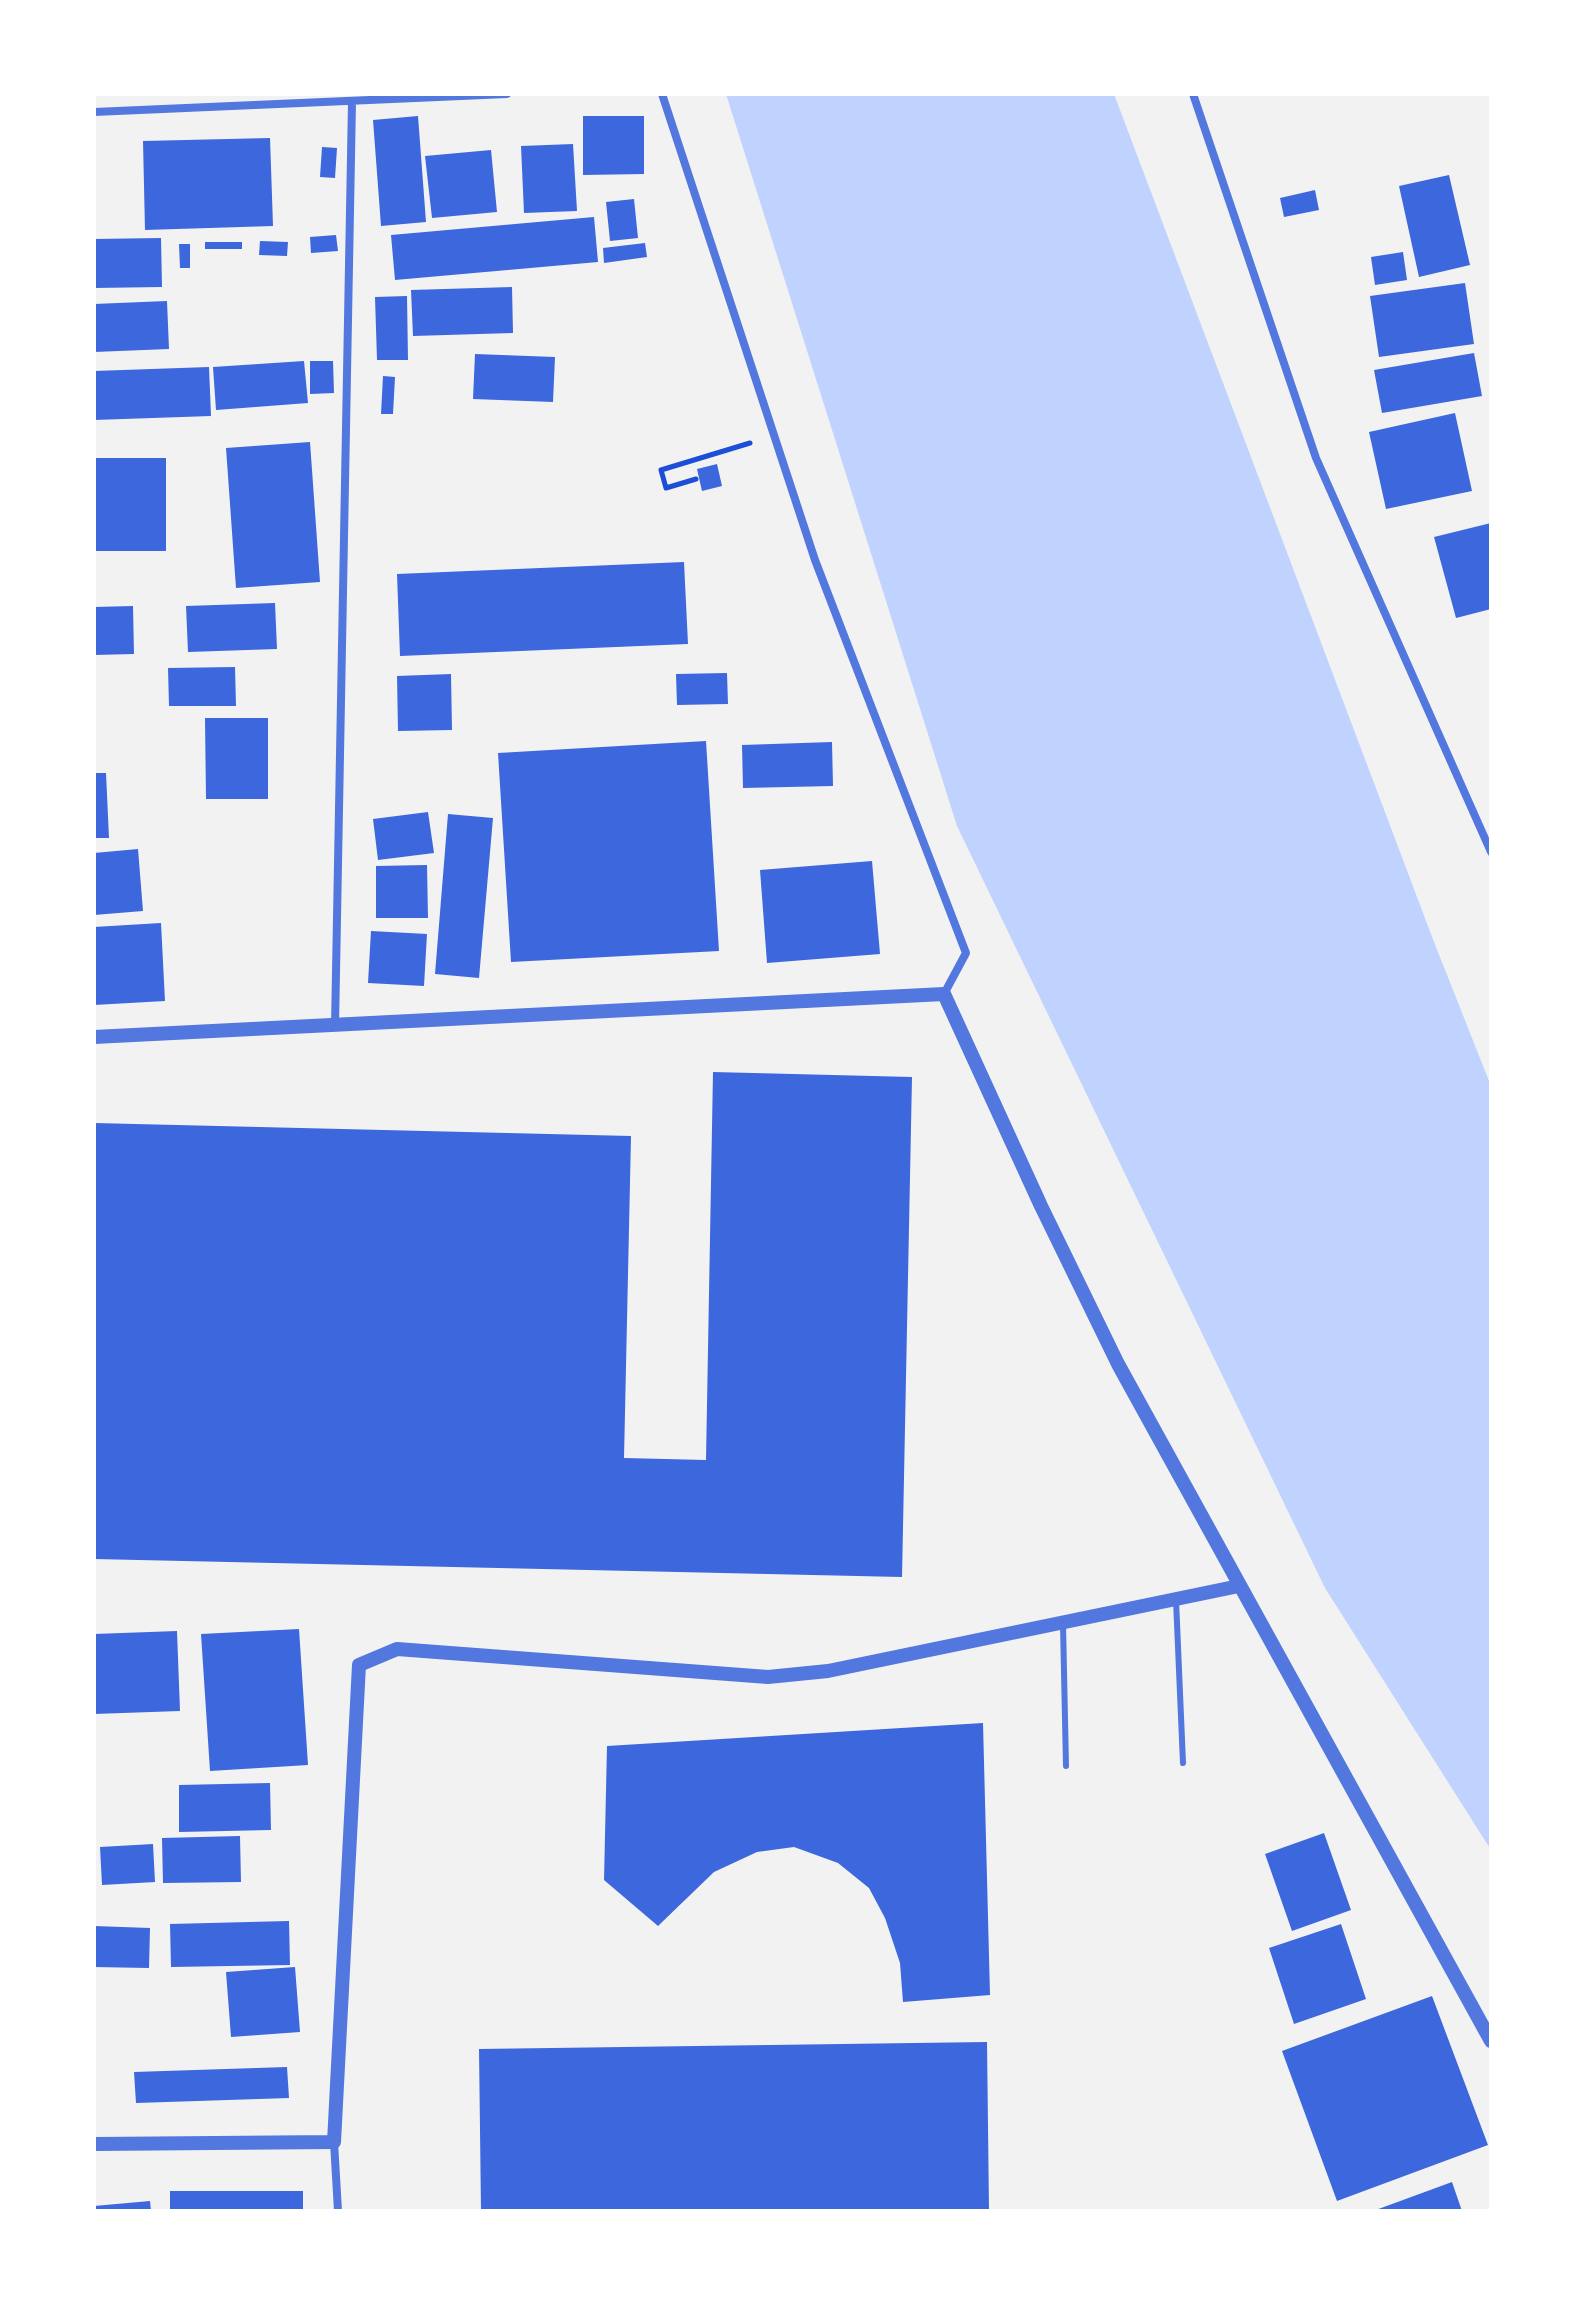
<!DOCTYPE html>
<style>
body{margin:0}
#map{position:relative;width:1585px;height:2305px;overflow:hidden;background:#f2f2f2;font-family:Karla,sans-serif}
canvas{display:block}
.frame{position:absolute;inset:0;border:96px solid #fff;pointer-events:none}
</style>
<div id="map">
<canvas width="1585" height="2305"></canvas>
<div class="frame"></div>
</div>
<script>
const ctx = document.querySelector('canvas').getContext('2d');
ctx.lineJoin = 'round';
function fillPath(path, color) {
  ctx.fillStyle = color;
  ctx.fill(path, 'evenodd');
}
function shape(rows) {
  const path = new Path2D();
  for (const r of rows) {
    path.moveTo(r[0], r[1]);
    for (let i = 2; i < r.length; i += 2) path.lineTo(r[i], r[i + 1]);
  }
  return path;
}
function strokePath(path, color, width, dash) {
  ctx.strokeStyle = color;
  ctx.lineWidth = width;
  ctx.lineCap = dash ? 'butt' : 'round';
  ctx.setLineDash(dash || []);
  ctx.stroke(path);
}
fillPath(shape([
 [726,94,1114,94,1434,942,1491,1086,1491,1850,1325,1588,957,826]
]), '#bfd3fe');
fillPath(shape([
 [418,116,426,222,381,226,373,120],
 [583,116,644,116,644,174,583,175],
 [270,138,273,226,145,230,143,141],
 [573,144,577,211,524,213,521,146],
 [322,147,337,148,335,178,320,177],
 [491,150,497,212,432,218,425,156],
 [1449,175,1470,265,1419,277,1399,186],
 [1315,190,1319,210,1284,217,1280,198],
 [634,199,638,238,610,241,606,202],
 [594,217,598,262,395,280,391,235],
 [336,235,338,251,311,253,310,237],
 [161,238,162,287,94,288,94,239],
 [260,241,288,242,287,256,259,255],
 [205,242,242,242,242,249,205,249],
 [645,243,647,257,604,263,603,248],
 [179,244,190,244,190,268,180,268],
 [1403,252,1407,280,1375,285,1371,257],
 [1465,283,1474,344,1379,357,1370,296],
 [512,287,513,333,413,336,411,290],
 [407,296,408,360,377,360,375,297],
 [167,301,169,349,94,352,94,304],
 [1474,353,1482,396,1382,413,1374,370],
 [475,354,555,357,553,402,473,399],
 [304,361,308,403,216,410,213,367],
 [310,361,333,361,334,393,310,394],
 [209,367,211,416,94,420,94,371],
 [383,376,395,377,393,414,381,414],
 [1455,413,1472,491,1386,509,1369,432],
 [310,442,320,582,236,588,226,448],
 [94,458,166,458,166,551,94,551],
 [717,464,722,486,702,491,697,469],
 [1491,523,1491,609,1456,618,1434,537],
 [684,562,688,644,400,656,397,574],
 [275,603,277,649,188,652,186,606],
 [133,606,134,654,94,655,94,607],
 [235,667,236,706,169,706,168,668],
 [727,673,728,704,677,705,676,674],
 [451,674,452,730,398,731,397,676],
 [205,718,268,718,268,799,206,799],
 [706,741,719,951,511,962,498,753],
 [832,742,833,786,743,788,742,745],
 [94,773,106,773,109,838,94,838],
 [428,812,434,853,378,860,373,819],
 [448,814,493,818,479,978,435,974],
 [138,849,143,911,94,915,94,853],
 [872,861,880,954,767,963,760,870],
 [427,865,428,918,376,918,376,866],
 [161,923,165,1001,94,1005,94,927],
 [371,931,427,934,424,986,368,983],
 [713,1072,912,1077,902,1577,94,1559,94,1123,631,1136,624,1458,706,1460],
 [299,1629,308,1765,210,1771,201,1634],
 [177,1631,180,1711,94,1714,94,1634],
 [983,1723,990,1995,903,2002,900,1963,885,1918,869,1888,838,1863,794,1847,757,1852,714,1872,658,1926,604,1880,607,1746],
 [270,1783,271,1830,179,1832,179,1785],
 [1324,1833,1351,1910,1292,1931,1265,1854],
 [240,1836,241,1882,163,1883,162,1838],
 [153,1844,155,1882,102,1885,100,1847],
 [289,1921,290,1965,171,1967,170,1924],
 [1341,1924,1366,1999,1294,2024,1269,1948],
 [94,1926,150,1928,149,1968,94,1967],
 [295,1967,300,2032,231,2037,226,1972],
 [1432,1996,1488,2145,1337,2201,1282,2051],
 [987,2042,989,2211,481,2211,479,2049],
 [287,2067,289,2098,136,2103,134,2072],
 [1452,2182,1462,2211,1373,2211],
 [170,2191,303,2191,303,2211,170,2211],
 [150,2201,151,2211,94,2211,94,2206]
]), '#3d67dc');
strokePath(shape([
 [696,479,666,488,661,470,750,443]
]), '#1d4ed8', 5);
strokePath(shape([
 [1176,1600,1183,1763],
 [1063,1624,1066,1766]
]), '#5277de', 6);
strokePath(shape([
 [662,94,815,560,966,953,944,994],
 [1193,94,1316,458,1491,852],
 [94,112,507,94],
 [335,1026,352,102],
 [334,2142,338,2211]
]), '#5277de', 8);
strokePath(shape([
 [94,1037,944,994,1041,1206,1118,1364,1491,2041],
 [94,2144,334,2142,359,1665,397,1649,768,1677,828,1671,1239,1586]
]), '#5277de', 14);
</script>
